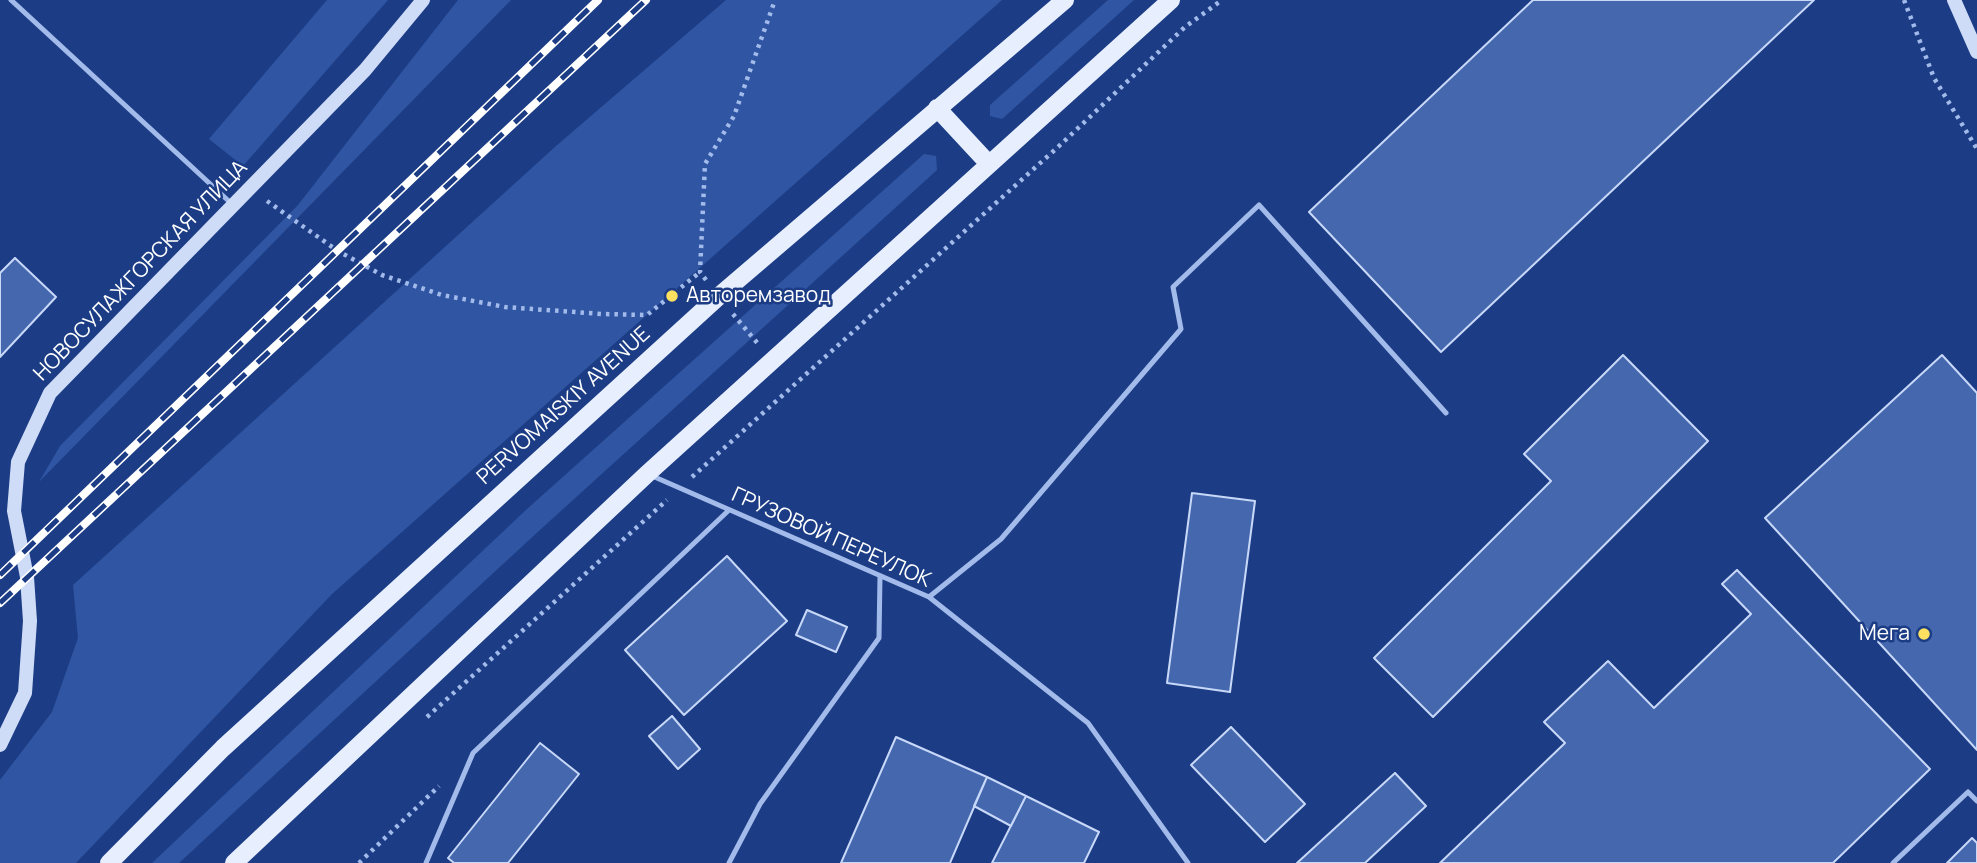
<!DOCTYPE html>
<meta charset="utf-8">
<style>
body{margin:0}
canvas{display:block;background:#1c3d85}
</style>
<canvas width="1977" height="863"></canvas>
<script>
const ctx = document.querySelector('canvas').getContext('2d');
ctx.lineJoin = 'round';
function fillPath(path, color) {
  ctx.fillStyle = color;
  ctx.fill(path, 'evenodd');
}
function shape(rows) {
  const path = new Path2D();
  for (const r of rows) {
    path.moveTo(r[0], r[1]);
    for (let i = 2; i < r.length; i += 2) path.lineTo(r[i], r[i + 1]);
  }
  return path;
}
function strokePath(path, color, width, dash) {
  ctx.strokeStyle = color;
  ctx.lineWidth = width;
  ctx.lineCap = dash ? 'butt' : 'round';
  ctx.setLineDash(dash || []);
  ctx.stroke(path);
}
function write(font, color, halo, rows, align = 'center') {
  ctx.font = font + ' Manrope,sans-serif';
  ctx.lineWidth = 5;
  ctx.setLineDash([]);
  ctx.textBaseline = 'middle';
  ctx.strokeStyle = halo;
  ctx.fillStyle = color;
  for (const [text, x, y, turn = 0] of rows) {
    ctx.save();
    ctx.translate(x, y);
    ctx.rotate((+turn || 0) * Math.PI / 180);
    ctx.textAlign = isNaN(turn) ? turn : align;
    if (halo) ctx.strokeText(text, 0, 0);
    ctx.fillText(text, 0, 0);
    ctx.restore();
  }
}
fillPath(shape([
 [327,0,388,0,243,166,209,139],
 [458,0,511,0,39,482,60,446,298,205],
 [726,0,1002,0,332,594,76,863,0,863,0,780,52,712,78,638,73,585,556,146],
 [1108,0,1134,0,1002,119,990,116,990,105],
 [924,154,936,156,937,170,541,529,179,863,152,863,527,509]
]), '#2f55a3');
const building = shape([
 [1533,0,1814,0,1441,352,1309,212,1533,0],
 [15,258,56,297,0,357,0,273,15,258],
 [1623,355,1708,441,1433,717,1374,658,1551,481,1524,454,1623,355],
 [1942,355,1977,393,1977,750,1765,518,1942,355],
 [1192,493,1255,501,1230,692,1167,683,1192,493],
 [727,556,787,621,684,715,625,650,727,556],
 [1737,570,1930,769,1833,863,1440,863,1565,743,1544,722,1608,661,1654,708,1751,614,1722,584,1737,570],
 [807,610,847,627,836,652,796,635,807,610],
 [672,716,700,749,678,769,649,736,672,716],
 [1231,727,1305,804,1265,842,1191,765,1231,727],
 [896,737,987,777,950,863,841,863,896,737],
 [540,743,579,774,508,863,454,863,448,858,540,743],
 [1395,773,1426,806,1365,863,1297,863,1395,773],
 [987,777,1026,796,1011,826,974,806,987,777],
 [1026,796,1099,832,1084,863,992,863,1026,796],
 [1972,838,1977,843,1977,863,1947,863,1972,838]
]);
fillPath(building, '#4467ae');
strokePath(building, '#c8d8f8', 2);
strokePath(shape([
 [1904,0,1934,78,1977,149],
 [267,201,338,251,382,275,442,295,505,307,602,314,647,315,700,272],
 [706,280,700,272,705,164,734,116,775,0],
 [733,314,759,345],
 [692,477,1058,147,1185,27,1222,0],
 [427,717,667,500],
 [359,863,439,786]
]), '#a3bbeb', 4.5, [3.5, 5]);
strokePath(shape([
 [11,0,233,205],
 [650,475,929,597,1088,723,1188,863],
 [929,597,1001,539,1181,329,1173,287,1259,205,1446,413],
 [426,863,473,753,729,510],
 [729,863,760,804,879,638,880,576],
 [1893,863,1968,792,1977,801]
]), '#a3bbeb', 5);
strokePath(shape([
 [1954,0,1977,52],
 [0,745,25,693,30,621,27,577,14,511,18,462,50,393,365,70,423,0]
]), '#cfdcf8', 14);
strokePath(shape([
 [937,108,988,163],
 [109,863,223,748,719,296,1065,0],
 [234,863,647,474,1171,0]
]), '#e7eefe', 18);
const rail = shape([
 [0,575,598,0],
 [0,603,646,0]
]);
strokePath(rail, '#fff', 8);
strokePath(rail, '#1c3d85', 5, [16]);
for (const [x, y, r, color] of [
 [672,296,7,"#fce160"],
 [1924,634,7,"#fce160"]
]) {
  const dot = new Path2D();
  dot.arc(x, y, r, 0, 2 * Math.PI);
  ctx.fillStyle = color;
  ctx.fill(dot);
  strokePath(dot, '#1c3d85', 2.5);
}
write('21px', '#fff', '#1c3d85', [
 ["НОВОСУЛАЖГОРСКАЯ УЛИЦА",141,271,-46],
 ["PERVOMAISKIY AVENUE",564,406,-42],
 ["ГРУЗОВОЙ ПЕРЕУЛОК",831,538,24]
]);
write('21px', '#fff', '#1c3d85', [
 ["Авторемзавод",686,296],
 ["Мега",1910,634,"right"]
], 'left');
</script>
